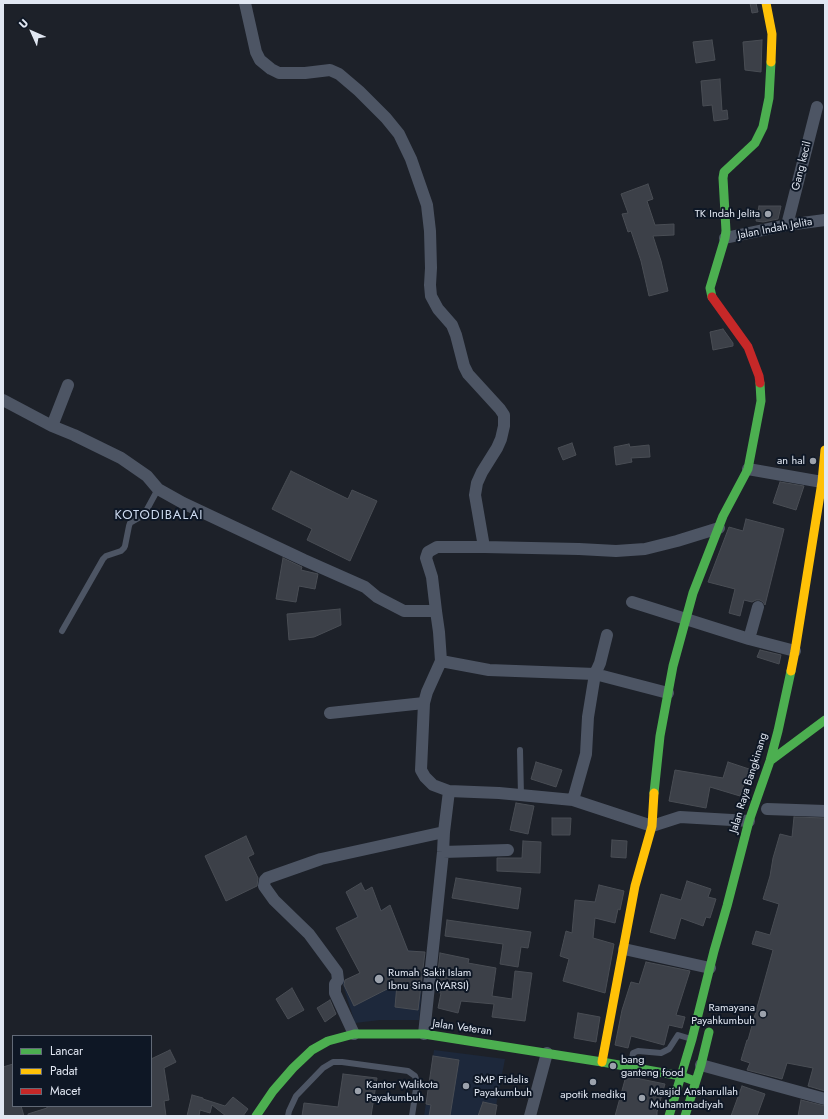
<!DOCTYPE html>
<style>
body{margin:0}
#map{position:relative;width:828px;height:1119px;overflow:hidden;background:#1d2129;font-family:Jost,sans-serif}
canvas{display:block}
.frame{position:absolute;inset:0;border:4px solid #e1e7f2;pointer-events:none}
.legend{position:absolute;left:12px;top:1035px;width:140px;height:72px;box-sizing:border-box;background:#0e1725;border:1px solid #626a77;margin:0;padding:5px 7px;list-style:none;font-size:12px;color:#e1e7f2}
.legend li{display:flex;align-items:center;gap:8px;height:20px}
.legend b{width:20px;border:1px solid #626a77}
.north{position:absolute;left:12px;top:12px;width:40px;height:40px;-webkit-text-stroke:3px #0e1725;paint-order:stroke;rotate:315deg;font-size:11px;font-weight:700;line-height:16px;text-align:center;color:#e1e7f2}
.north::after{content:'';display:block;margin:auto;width:14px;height:18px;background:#e1e7f2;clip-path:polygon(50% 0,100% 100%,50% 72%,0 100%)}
</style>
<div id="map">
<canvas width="828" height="1119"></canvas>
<div class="frame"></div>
<ul class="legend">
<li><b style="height:5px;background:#4caf50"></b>Lancar</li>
<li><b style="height:5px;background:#ffc107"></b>Padat</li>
<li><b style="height:5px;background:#c62828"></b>Macet</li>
</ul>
<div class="north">U</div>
</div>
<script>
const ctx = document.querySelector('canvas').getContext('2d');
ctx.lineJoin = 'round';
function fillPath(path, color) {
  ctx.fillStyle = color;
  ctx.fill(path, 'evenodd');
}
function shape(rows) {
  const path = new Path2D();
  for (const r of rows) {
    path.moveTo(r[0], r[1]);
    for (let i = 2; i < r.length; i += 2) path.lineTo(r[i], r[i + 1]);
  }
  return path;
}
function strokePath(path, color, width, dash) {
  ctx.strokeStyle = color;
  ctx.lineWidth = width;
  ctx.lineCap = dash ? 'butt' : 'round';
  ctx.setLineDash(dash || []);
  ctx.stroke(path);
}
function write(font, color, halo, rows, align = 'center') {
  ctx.font = font + ' Jost,sans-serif';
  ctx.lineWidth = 4;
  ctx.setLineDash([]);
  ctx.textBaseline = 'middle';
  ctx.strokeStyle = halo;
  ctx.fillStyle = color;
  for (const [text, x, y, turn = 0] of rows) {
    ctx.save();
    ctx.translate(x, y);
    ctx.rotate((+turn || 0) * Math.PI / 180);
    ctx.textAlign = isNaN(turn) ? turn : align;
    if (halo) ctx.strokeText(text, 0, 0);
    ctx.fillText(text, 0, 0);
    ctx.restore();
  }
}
fillPath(shape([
 [361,883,365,891,372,887,381,910,390,905,408,950,425,952,419,1020,380,1020,355,1023,342,982,360,973,336,928,357,917,346,892],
 [434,1050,505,1059,494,1116,424,1116]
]), '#1d283b');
const building = shape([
 [750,3,756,3,758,12,752,13,750,3],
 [712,40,715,60,696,63,693,42,712,40],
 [762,40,761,72,745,70,743,42,762,40],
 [720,79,722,111,727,110,728,119,714,121,712,105,703,106,701,81,720,79],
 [648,184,653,199,647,201,655,225,674,224,674,235,653,236,661,261,668,291,649,296,641,261,631,231,628,232,622,214,628,213,621,194,648,184],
 [759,206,781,206,778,219,763,222,756,221,759,206],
 [723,329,733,343,733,346,713,350,710,332,723,329],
 [572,443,576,455,563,460,558,448,572,443],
 [629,444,630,447,649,445,650,457,631,458,632,462,616,465,614,447,629,444],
 [291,471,348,499,352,490,377,501,350,561,307,540,312,529,272,509,291,471],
 [780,482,804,486,796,510,773,503,780,482],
 [746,519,784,529,765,605,763,602,760,600,756,600,752,602,744,600,740,616,729,613,735,589,708,582,729,527,743,531,746,519],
 [283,558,302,567,301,570,318,574,315,589,299,586,296,602,276,599,283,558],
 [340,609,341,625,314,637,289,640,287,614,340,609],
 [760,650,781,655,779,664,757,657,760,650],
 [536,762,562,770,556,787,531,779,536,762],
 [728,762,749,769,740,796,710,787,706,808,669,801,675,770,723,778,728,762],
 [516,803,534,806,528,834,510,830,516,803],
 [794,817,825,818,825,1091,808,1086,813,1068,787,1063,782,1079,747,1070,750,1063,741,1060,747,1040,748,1040,773,950,752,944,756,931,770,935,779,904,763,899,770,876,773,858,780,834,792,837,794,817],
 [552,818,571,818,570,835,552,835,552,818],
 [246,836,254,854,248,857,258,878,257,886,226,901,205,856,246,836],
 [612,840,627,841,626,858,611,857,612,840],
 [523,841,541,842,540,873,497,871,497,858,522,858,523,841],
 [456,878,521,888,518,909,452,898,456,878],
 [687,881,711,889,708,897,716,899,710,918,706,917,703,926,681,918,675,939,650,932,661,894,681,900,687,881],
 [361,883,365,891,372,887,381,911,390,905,408,951,425,952,418,1010,395,1007,397,984,354,1006,344,985,345,980,360,973,336,928,358,917,346,892,361,883],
 [599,885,624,891,620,910,618,909,615,923,595,918,593,938,614,944,605,993,563,981,569,959,560,956,566,931,572,933,575,900,595,902,599,885],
 [447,920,531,932,528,948,521,947,518,967,500,964,503,944,445,936,447,920],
 [440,953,469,959,468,963,496,968,492,996,512,999,515,971,532,973,525,1021,492,1017,494,1004,461,1001,458,1013,438,1008,441,993,436,992,440,953],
 [646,962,690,971,676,1015,685,1017,682,1028,669,1025,664,1045,631,1036,628,1048,615,1045,622,1010,631,982,639,984,646,962],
 [292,988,304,1010,288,1019,276,999,292,988],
 [330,1000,336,1014,325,1022,317,1008,330,1000],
 [578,1013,600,1017,596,1042,574,1038,578,1013],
 [170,1050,176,1062,164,1068,169,1100,164,1101,166,1116,28,1116,28,1114,47,1108,47,1106,151,1106,151,1059,170,1050],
 [433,1056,459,1060,450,1116,429,1116,431,1105,426,1104,433,1056],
 [13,1064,13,1106,21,1106,24,1116,4,1116,3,1111,3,1067,13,1064],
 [343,1074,377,1078,371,1116,302,1116,304,1103,338,1107,343,1074],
 [626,1076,665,1084,657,1112,657,1116,615,1116,626,1076],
 [742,1086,765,1094,757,1116,731,1116,742,1086],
 [192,1095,203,1098,203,1099,225,1106,233,1097,248,1109,243,1116,226,1116,212,1105,210,1113,200,1110,199,1116,187,1116,192,1095],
 [801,1100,825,1106,825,1116,798,1116,801,1100],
 [483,1102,497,1105,495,1116,478,1116,483,1102]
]);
fillPath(building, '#3c4048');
strokePath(building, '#494d54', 1);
strokePath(shape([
 [62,631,103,559,106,556,121,551,124,548,125,546,129,526,130,523,142,516,145,513,158,489],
 [520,750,521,796],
 [631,1066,633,1053,638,1051,661,1053,669,1049,678,1035,688,1038],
 [288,1116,289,1111,296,1096,323,1068,333,1062,342,1062,408,1071,415,1076,417,1082,412,1116]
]), '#4d5564', 6);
strokePath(shape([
 [245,3,256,52,260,60,271,69,279,73,305,73,330,70,339,74,359,91,386,118,399,134,411,159,427,205,430,231,431,268,430,285,431,296,438,309,452,325,456,335,464,366,468,374,500,409,504,415,504,426,501,439,497,448,482,472,477,483,475,495,484,547],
 [787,225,817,107],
 [725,238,787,225,825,220],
 [3,400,52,426,74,435,121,458,147,476,158,489,183,503,304,560,365,587,377,597,404,611,436,611,439,632,441,661,427,692,424,703,421,770,425,777,433,785,449,791,499,793,573,800,652,826,680,817,749,821],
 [52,426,68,385],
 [748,469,822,482],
 [632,602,749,639,795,651],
 [436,611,432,577,426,558,428,552,437,547,484,547,579,549,616,551,645,549,677,541,719,528],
 [749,639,758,607],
 [441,661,489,670,595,674,668,693],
 [330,713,424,703],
 [573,800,586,754,588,717,595,674,600,663,607,635],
 [767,809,825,811],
 [443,852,508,850],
 [624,949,710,968],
 [354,1034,335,993,335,984,338,980,337,972,309,934,274,900,264,886,265,880,267,878,321,859,444,832],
 [424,1034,443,852,444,832,449,791],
 [701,1065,825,1099],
 [530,1116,547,1053]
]), '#4d5564', 12);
strokePath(shape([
 [712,297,710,288,725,238,726,231,723,178,724,172,755,143,763,127,769,98,771,62],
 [770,761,825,720],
 [654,793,660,736,673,666,693,593,723,516,748,469,761,401,760,383],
 [256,1116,273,1091,293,1068,312,1050,328,1041,354,1034,424,1034,602,1062,681,1076,692,1080],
 [669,1116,692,1039,714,951,727,906,749,821,770,761,778,731,791,671],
 [685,1116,701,1065,709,1032]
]), '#4caf50', 9);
strokePath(shape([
 [766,3,772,34,771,62],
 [791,671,795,651,822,482,825,450],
 [602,1062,635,886,652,826,654,793]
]), '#ffc107', 9);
strokePath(shape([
 [712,297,748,347,759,376,760,383]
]), '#c62828', 9);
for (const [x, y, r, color] of [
 [768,214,4,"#9ca2ac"],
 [813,461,4,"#9ca2ac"],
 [379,979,5,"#9ca2ac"],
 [763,1014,4,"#9ca2ac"],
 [613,1066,4,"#9ca2ac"],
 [593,1082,4,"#9ca2ac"],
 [466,1086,4,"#9ca2ac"],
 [358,1091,4,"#9ca2ac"],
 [642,1098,4,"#9ca2ac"]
]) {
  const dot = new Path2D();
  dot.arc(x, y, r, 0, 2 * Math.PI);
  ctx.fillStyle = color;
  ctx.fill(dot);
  strokePath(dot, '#0e1725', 1.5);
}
write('11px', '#e1e7f2', '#0e1725', [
 ["Gang kecil",802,166,-76],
 ["Jalan Indah Jelita",775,229,-11],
 ["Jalan Raya Bangkinang",749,783,-73],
 ["Jalan Veteran",462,1028,8]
]);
write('11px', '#e1e7f2', '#0e1725', [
 ["TK Indah Jelita",760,214,"right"],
 ["an hal",805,461,"right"],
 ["Rumah Sakit Islam",388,973],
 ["Ibnu Sina (YARSI)",388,986],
 ["Ramayana",755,1008,"right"],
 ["Payahkumbuh",755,1021,"right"],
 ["bang",621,1060],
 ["ganteng food",621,1073],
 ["SMP Fidelis",474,1080],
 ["Payakumbuh",474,1093],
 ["Kantor Walikota",366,1085],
 ["Payakumbuh",366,1098],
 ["Masjid Ansharullah",650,1092],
 ["Muhammadiyah",650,1105],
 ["apotik medikq",593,1095,"center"]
], 'left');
ctx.letterSpacing = '1px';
write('13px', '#cedbf0', '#0e1725', [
 ["KOTODIBALAI",159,516]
]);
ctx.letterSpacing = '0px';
</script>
